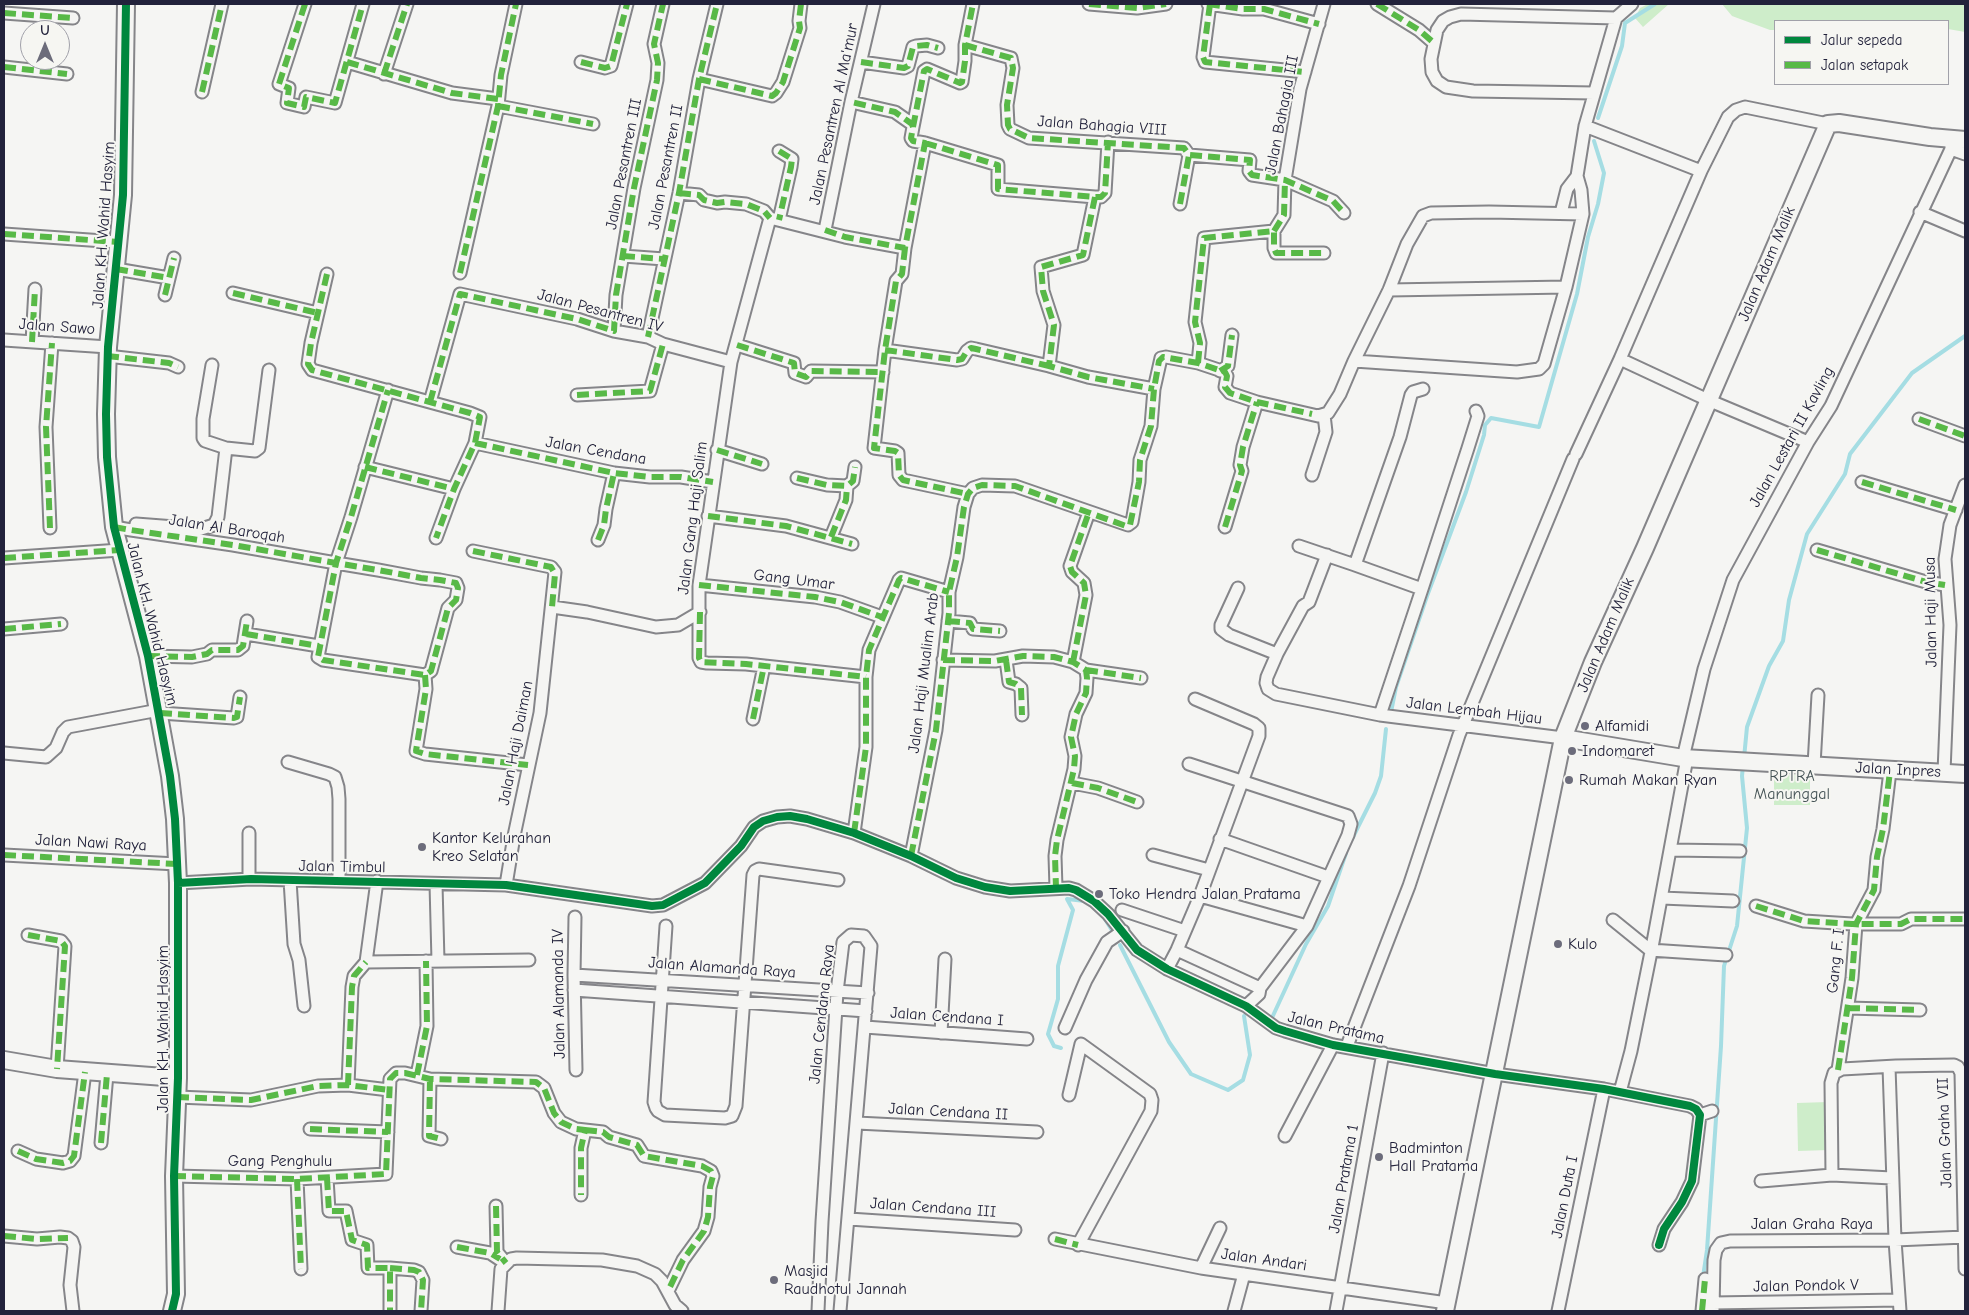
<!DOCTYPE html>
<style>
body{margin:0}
#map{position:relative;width:1969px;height:1315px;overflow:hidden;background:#f5f5f3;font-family:"Comic Neue",sans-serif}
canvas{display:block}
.frame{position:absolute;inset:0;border:5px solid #22223b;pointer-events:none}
.legend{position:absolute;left:1774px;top:20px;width:175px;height:65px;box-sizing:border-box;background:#f6f6f2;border:1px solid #a1a1a9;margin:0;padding:6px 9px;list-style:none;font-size:15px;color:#22223b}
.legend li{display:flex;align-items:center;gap:10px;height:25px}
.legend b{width:25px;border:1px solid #a1a1a9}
.north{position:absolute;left:20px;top:20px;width:50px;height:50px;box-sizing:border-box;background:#f6f6f2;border:1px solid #a1a1a9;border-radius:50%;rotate:0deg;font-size:14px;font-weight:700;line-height:20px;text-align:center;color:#22223b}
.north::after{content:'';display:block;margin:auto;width:18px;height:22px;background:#6c6c7b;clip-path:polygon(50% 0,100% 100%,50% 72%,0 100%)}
</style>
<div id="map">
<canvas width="1969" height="1315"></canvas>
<div class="frame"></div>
<ul class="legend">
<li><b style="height:6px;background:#00873e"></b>Jalur sepeda</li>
<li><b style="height:6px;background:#58b947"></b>Jalan setapak</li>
</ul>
<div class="north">U</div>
</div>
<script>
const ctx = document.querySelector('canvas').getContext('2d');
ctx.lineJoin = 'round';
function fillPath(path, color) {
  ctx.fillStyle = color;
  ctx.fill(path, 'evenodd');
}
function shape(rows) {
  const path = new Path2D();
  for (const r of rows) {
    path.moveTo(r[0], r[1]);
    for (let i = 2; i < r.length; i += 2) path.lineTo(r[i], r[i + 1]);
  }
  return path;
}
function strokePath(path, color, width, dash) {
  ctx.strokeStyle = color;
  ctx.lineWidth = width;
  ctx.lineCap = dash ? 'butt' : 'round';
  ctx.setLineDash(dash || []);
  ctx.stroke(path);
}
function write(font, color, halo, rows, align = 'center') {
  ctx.font = font + ' "Comic Neue",sans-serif';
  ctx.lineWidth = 4;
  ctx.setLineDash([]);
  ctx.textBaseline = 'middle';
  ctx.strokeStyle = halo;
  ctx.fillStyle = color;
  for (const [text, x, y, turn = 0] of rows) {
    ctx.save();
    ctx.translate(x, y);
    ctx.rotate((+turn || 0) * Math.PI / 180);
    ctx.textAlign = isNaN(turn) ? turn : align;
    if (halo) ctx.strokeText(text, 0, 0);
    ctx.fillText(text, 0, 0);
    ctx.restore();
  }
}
fillPath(shape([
 [1648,4,1669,4,1643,27,1635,18,1640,8],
 [1722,4,1964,4,1965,32,1948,29,1948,21,1775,21,1775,30,1770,30,1732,16],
 [1774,767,1810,767,1810,805,1774,805],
 [1828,1102,1829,1150,1798,1151,1797,1103]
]), '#ceedca');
strokePath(shape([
 [1598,118,1622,46,1625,23,1655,4],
 [1391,712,1396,687,1427,596,1466,492,1484,435,1485,425,1491,418,1539,427,1577,294,1588,237,1598,204,1604,173,1594,141],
 [1744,758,1747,727,1769,666,1783,641,1789,600,1807,534,1845,474,1850,454,1912,373,1965,336],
 [1352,839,1375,793,1381,776,1386,729],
 [1105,919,1113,932],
 [1120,945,1169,1042,1191,1074,1228,1090,1243,1080,1250,1055,1244,1016],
 [1270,1019,1271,1020,1306,944,1328,906,1346,853],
 [1061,1048,1054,1046,1048,1034,1058,999,1058,966,1073,910,1067,899,1085,901],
 [1703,1277,1707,1250,1721,1046,1724,966,1737,926,1747,828,1742,776,1743,765]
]), '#a5dde3', 4);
const street = shape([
 [305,4,279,84,289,88,287,103,304,107,306,97,335,103,363,4],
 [1089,4,1137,8,1166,4],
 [1208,4,1243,9,1264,9,1319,24],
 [1210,4,1203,57,1205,62,1305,72],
 [1377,4,1419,30,1434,43],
 [4,13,73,18],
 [965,45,1011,58,1013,68,1007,105,1008,125,1010,129,1029,138,1184,148,1189,155,1250,160,1249,171,1252,175,1285,180,1333,201,1344,213],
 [347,62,452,93,498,99],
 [581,62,605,68,611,66,627,4],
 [861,62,904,68,908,66,913,47,916,46,927,45,938,48],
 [4,67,67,74],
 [384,74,407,4],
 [699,79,772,96,776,93,783,82,800,28,799,21,801,4],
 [202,92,222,4],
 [1594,93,1473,91,1446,87,1437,81,1432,72,1431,59,1437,30,1443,21,1450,17,1461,14,1616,18],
 [498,106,593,124],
 [1585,126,1701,171],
 [913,127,924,71,927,69,960,83,962,82,965,61,965,45,973,4],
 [925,143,998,165,998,189,1095,197,1101,197,1105,193,1108,142],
 [1951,149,1965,154],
 [779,151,792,159,791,167,779,220],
 [1577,176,1581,190,1583,214,1566,287,1544,364,1539,369,1517,372,1354,361,1389,290,1407,244,1423,216,1431,213,1489,212,1583,214],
 [679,193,699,195,704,200,717,203,725,202,746,204,764,211,770,218,845,237,905,248,925,143,913,141,911,138,913,127,912,124,895,112,851,102],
 [1095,197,1083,255,1041,267,1043,291,1054,325,1049,366,1088,377,1154,389],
 [1180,204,1189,155],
 [1920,212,1965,231],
 [1561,213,1567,189,1577,176,1585,126,1616,18,1632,4],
 [770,218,731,362,699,585,699,658,701,662,707,663,746,664,866,677],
 [825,230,851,102,874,4],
 [1274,231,1284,215,1285,180,1300,89,1324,4],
 [4,234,118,242],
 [905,248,902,274,896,281,885,350,874,448,895,451,898,453,899,475,903,480,968,494],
 [623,256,664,259],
 [116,269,169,278],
 [460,273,498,106,501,75,516,4],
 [327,274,311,343,308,364,312,370,470,413,480,417,475,443,454,489,436,538],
 [1389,290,1566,287],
 [233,293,318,313],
 [165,295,174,258],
 [614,331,616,295,634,188,657,80,658,63,654,44,663,4],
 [648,337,679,193,699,79,717,4],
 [4,340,108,347],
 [32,342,35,289],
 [737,345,794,363,795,373,806,377,811,371,883,372],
 [885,350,957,360,962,359,967,351,971,348,976,349,1049,366],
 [107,356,169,363,178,367],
 [1620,359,1708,400,1808,442],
 [1198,363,1200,343,1195,322,1204,238,1274,231,1274,248,1276,253,1324,253],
 [212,365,203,419,203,438,205,441,226,448],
 [1220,371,1228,366,1232,335],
 [577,395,650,391,663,344],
 [430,402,460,294,577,319,614,331,648,337,663,344,731,362],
 [1919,419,1965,436],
 [475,443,614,473,650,477,681,477,713,482],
 [717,450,762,464],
 [1576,454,1620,359,1701,171,1728,117,1736,110,1745,107,1828,124],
 [365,467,454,489],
 [1312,475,1326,432,1324,415],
 [797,478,827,485,847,486,853,481,855,467],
 [1862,482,1956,510],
 [708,516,786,526,852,544],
 [136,524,201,529,214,525,218,517,226,448,255,451,259,448,269,370],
 [114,527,131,530,233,545,336,563,378,570,421,578,440,580,456,583,458,588,456,600,448,608,431,671,425,675,323,660,318,657,336,563,351,517,388,390],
 [1225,527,1242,471,1240,465,1243,447,1257,402],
 [50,528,46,427,52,343],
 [831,537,846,500,847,486],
 [598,540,604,525,606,509,614,473],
 [1299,546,1355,565],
 [1817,550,1926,582,1945,585],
 [473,551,551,567,555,572,540,713,514,836,506,885],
 [4,558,120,550],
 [699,585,815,597,840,602,882,617],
 [1238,588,1221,625,1221,629,1229,635,1277,654,1267,677,1266,683,1268,689,1276,694,1380,715,1563,738],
 [1422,589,1468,448,1478,416,1476,411],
 [552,607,587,612,656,627,678,625,700,612],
 [948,621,970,623,973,629,1000,631],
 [4,629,61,624],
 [246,634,319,646],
 [1277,654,1303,606,1309,602,1327,555],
 [148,656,192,657,207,654,212,650,238,650,243,646,247,621],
 [943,660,995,661,1023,656,1054,657,1073,662,1086,670,1087,678,1086,693,1076,714,1071,737,1075,756,1074,769,1057,840,1055,856,1056,888],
 [1006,660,1009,682,1016,684,1021,688,1022,715],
 [1073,662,1086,595,1084,583,1072,572,1070,566,1089,512],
 [1086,670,1141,678],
 [425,675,426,689,416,751,425,754,528,765],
 [160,713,234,718,237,717,240,697],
 [1380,715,1422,589,1355,565,1400,437,1411,395,1413,392,1423,389],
 [753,719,764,666],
 [4,753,46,757,56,748,63,732,68,727,159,710],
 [1683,758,1704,669,1733,580,1808,442,1831,406,1951,149,1951,139],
 [288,762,329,774,335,777,338,787,339,799,339,880],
 [1189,764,1348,816,1351,824,1348,835,1307,926,1260,988,1259,994,1246,1006],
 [1814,765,1818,695],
 [1944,772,1950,625,1945,559,1950,525,1965,485],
 [1072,783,1098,788,1137,802],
 [854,833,866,747,866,677,869,650,899,580,901,578,949,592],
 [1220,839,1328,877],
 [1671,850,1740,851],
 [4,855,177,864],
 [1153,855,1209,870],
 [911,856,936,730,949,613,949,592,957,557,964,507,968,494,973,488,982,485,1015,486,1128,525,1132,522,1139,482,1140,460,1151,426,1154,389,1161,358,1166,357,1198,363,1225,372,1227,376,1225,387,1230,393,1257,402,1318,416,1328,413,1340,394,1354,361],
 [249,879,249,833],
 [290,880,294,944,299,960,304,1006],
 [178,883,251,879,506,885,652,906,663,905,705,883,741,846,754,827,763,821,777,817,790,816,807,819,854,833,911,856,956,878,985,887,1010,891,1069,888,1076,890,1094,901,1108,914,1137,950,1167,969,1246,1006,1276,1028,1285,1031,1333,1045,1495,1074,1604,1089,1690,1106,1696,1109,1700,1115,1692,1181,1682,1202,1664,1229,1659,1245],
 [436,884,438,961],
 [1200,896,1307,926],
 [1662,898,1733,901],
 [1756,906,1804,921,1852,924,1901,924,1911,919,1965,919],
 [1122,910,1185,931],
 [575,917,574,975,576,1070],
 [1613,920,1650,950,1726,955],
 [666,926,654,1102,656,1108,658,1111,665,1115,725,1118,732,1116,736,1106,753,875,755,871,759,869,838,880],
 [28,935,61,941,65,946,57,1069],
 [1177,950,1260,988],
 [366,962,377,881],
 [1167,969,1177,950,1200,896,1259,736,1259,728,1254,724,1195,699],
 [574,975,868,993],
 [574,990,866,1011],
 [1848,1008,1920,1010],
 [865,1027,1027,1039],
 [1065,1028,1086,980,1107,942,1123,931],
 [941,1033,945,959],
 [1347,1046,1409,886,1459,735,1573,459],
 [1889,1067,1895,1240,1900,1311],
 [1838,1070,1852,978,1856,924,1874,890,1877,857,1883,829,1890,771],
 [417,1075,427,1026,426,961],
 [430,1079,429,1136,441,1139],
 [348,1085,352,987,354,976,366,962,529,960],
 [1620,1092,1631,1051,1653,942,1687,758],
 [1069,1095,1081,1044,1150,1094,1152,1100,1151,1111,1078,1245],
 [177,1097,251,1100,318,1086,348,1085,389,1090],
 [1700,1115,1712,1111],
 [857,1123,1037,1132],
 [310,1129,388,1132],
 [585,1130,603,1132,609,1137,637,1145,644,1156,702,1166,711,1171,713,1176,710,1187,708,1217,704,1231,683,1260,668,1291],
 [1285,1136,1333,1045],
 [101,1143,107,1074],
 [18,1151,36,1159,63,1163,70,1161,74,1156,85,1072],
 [1832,1175,1831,1083,1834,1073,1842,1069,1896,1066,1954,1065,1958,1067,1961,1073,1965,1269],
 [174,1176,297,1179,386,1174,390,1079,396,1073,405,1073,430,1079,536,1082,544,1088,554,1113,561,1122,576,1129,585,1130,581,1148,581,1195],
 [327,1178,329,1211,346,1211,352,1240,367,1245,368,1268,390,1268,390,1311],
 [297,1179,301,1269],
 [1761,1181,1832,1175,1892,1178],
 [496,1206,497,1252,506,1263],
 [849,1219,1015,1230],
 [4,1236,37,1239,60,1237,68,1238,72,1241,74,1247,70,1285,73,1311],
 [1055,1239,1201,1268,1447,1303],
 [457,1247,490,1253,502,1261],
 [390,1268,414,1270,419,1272,423,1280,421,1311],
 [1201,1268,1220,1228],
 [1713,1303,1899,1300],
 [498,1311,501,1269,511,1259,517,1258,602,1260,637,1266,655,1274,662,1281,675,1305,682,1311],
 [818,1311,822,1222,837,992,843,942,851,935,864,936,871,946,840,1311],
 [1234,1311,1244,1274],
 [1336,1311,1383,1053],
 [1558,1311,1604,1089],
 [1702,1311,1705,1279],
 [1713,1311,1714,1260,1716,1250,1721,1243,1730,1241,1895,1240,1965,1237]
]);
const secondary = shape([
 [126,4,123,195,108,347,106,414,107,457,114,527,148,656,170,776,175,819,178,883,178,1078,174,1176,176,1294,172,1311],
 [1563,738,1683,758,1965,774],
 [4,1060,57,1069,178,1078],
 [1445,1311,1563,738,1593,662,1645,548,1828,124,1839,123,1930,137,1965,140]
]);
strokePath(street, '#858589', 15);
strokePath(secondary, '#858589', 20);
strokePath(street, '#f5f5f3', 11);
strokePath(secondary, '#f5f5f3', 16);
strokePath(shape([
 [305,4,279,84,289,88,287,103,304,107,306,97,335,103,363,4],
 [1089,4,1137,8,1166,4],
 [1208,4,1243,9,1264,9,1319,24],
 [1210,4,1203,57,1205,62,1305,72],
 [1377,4,1419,30,1434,43],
 [4,13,73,18],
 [965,45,1011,58,1013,68,1007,105,1008,125,1010,129,1029,138,1184,148,1189,155,1250,160,1249,171,1252,175,1285,180,1333,201,1344,213],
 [347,62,452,93,498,99],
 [581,62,605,68,611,66,627,4],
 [861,62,904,68,908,66,913,47,916,46,927,45,938,48],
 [4,67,67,74],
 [384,74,407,4],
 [699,79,772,96,776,93,783,82,800,28,799,21,801,4],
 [202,92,222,4],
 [498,106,593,124],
 [913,127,924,71,927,69,960,83,962,82,965,61,965,45,973,4],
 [925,143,998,165,998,189,1095,197,1101,197,1105,193,1108,142],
 [779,151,792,159,791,167,779,220],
 [679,193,699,195,704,200,717,203,725,202,746,204,764,211,770,218],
 [1095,197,1083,255,1041,267,1043,291,1054,325,1049,366,1088,377,1154,389],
 [1180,204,1189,155],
 [825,230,845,237,905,248,925,143,913,141,911,138,913,127,912,124,895,112,851,102],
 [1274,231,1284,215,1285,180],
 [4,234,118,242],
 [905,248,902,274,896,281,885,350,874,448,895,451,898,453,899,475,903,480,968,494],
 [623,256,664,259],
 [116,269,169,278],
 [460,273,498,106,501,75,516,4],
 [327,274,311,343,308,364,312,370,470,413,480,417,475,443,454,489,436,538],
 [233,293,318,313],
 [165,295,174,258],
 [648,337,679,193,699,79,717,4],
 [32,342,35,289],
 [737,345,794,363,795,373,806,377,811,371,883,372],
 [885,350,957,360,962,359,967,351,971,348,976,349,1049,366],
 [107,356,169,363,178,367],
 [1198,363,1200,343,1195,322,1204,238,1274,231,1274,248,1276,253,1324,253],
 [1220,371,1228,366,1232,335],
 [577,395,650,391,663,344],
 [430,402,460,294,577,319,614,331,616,295,634,188,657,80,658,63,654,44,663,4],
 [1919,419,1965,436],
 [475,443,614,473,650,477,681,477,713,482],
 [717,450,762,464],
 [365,467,454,489],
 [797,478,827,485,847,486,853,481,855,467],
 [1862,482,1956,510],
 [708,516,786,526,852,544],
 [114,527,131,530,233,545,336,563,378,570,421,578,440,580,456,583,458,588,456,600,448,608,431,671,425,675,323,660,318,657,336,563,351,517,388,390],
 [1225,527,1242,471,1240,465,1243,447,1257,402],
 [50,528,46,427,52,343],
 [831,537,846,500,847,486],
 [598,540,604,525,606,509,614,473],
 [1817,550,1926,582,1945,585],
 [473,551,551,567,555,574,552,607],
 [4,558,120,550],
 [699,585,815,597,840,602,882,617],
 [700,612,699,658,701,662,746,664,866,677],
 [948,621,970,623,973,629,1000,631],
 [4,629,61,624],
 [246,634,319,646],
 [148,656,192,657,207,654,212,650,238,650,243,646,247,621],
 [943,660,995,661,1023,656,1054,657,1073,662,1086,670,1087,678,1086,693,1076,714,1071,737,1075,756,1074,769,1057,840,1055,856,1056,888],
 [1006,660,1009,682,1016,684,1021,688,1022,715],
 [1073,662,1086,595,1084,583,1072,572,1070,566,1089,512],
 [1086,670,1141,678],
 [425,675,426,689,416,751,425,754,528,765],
 [160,713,234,718,237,717,240,697],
 [753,719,764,666],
 [1072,783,1098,788,1137,802],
 [854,833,866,747,866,677,869,650,899,580,901,578,949,592],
 [4,855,177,864],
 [911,856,936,730,949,613,949,592,957,557,964,507,968,494,973,488,982,485,1015,486,1126,526,1130,525,1139,482,1140,460,1151,426,1154,389,1159,361,1163,357,1198,363,1225,372,1227,376,1225,387,1230,393,1257,402,1312,414],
 [1756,906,1804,921,1852,924,1901,924,1911,919,1965,919],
 [28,935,61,941,65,946,57,1069],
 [1848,1008,1920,1010],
 [1838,1070,1852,978,1856,924,1874,890,1877,857,1883,829,1890,771],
 [417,1075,427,1026,426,961],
 [430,1079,429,1136,441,1139],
 [348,1085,352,987,354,976,366,962],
 [177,1097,251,1100,318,1086,348,1085,389,1090],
 [310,1129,388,1132],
 [585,1130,603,1132,609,1137,637,1145,644,1156,702,1166,711,1171,713,1176,710,1187,708,1217,704,1231,683,1260,668,1291],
 [101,1143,107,1074],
 [18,1151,36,1159,63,1163,70,1161,74,1156,85,1072],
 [174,1176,297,1179,386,1174,390,1079,396,1073,405,1073,430,1079,536,1082,544,1088,554,1113,561,1122,576,1129,585,1130,581,1148,581,1195],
 [327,1178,329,1211,346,1211,352,1240,367,1245,368,1268,390,1268,390,1311],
 [297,1179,301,1269],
 [496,1206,497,1252,506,1263],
 [4,1236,37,1239,68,1238],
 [1055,1239,1078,1245],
 [457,1247,490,1253,500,1259],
 [390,1268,414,1270,419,1272,423,1280,421,1311],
 [1702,1311,1705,1279]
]), '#58b947', 6, [12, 6]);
strokePath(shape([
 [126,4,123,195,108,347,106,414,107,457,114,527,148,656,170,776,175,819,178,883,178,1078,174,1176,176,1294,172,1311],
 [178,883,251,879,506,885,652,906,663,905,705,883,741,846,754,827,763,821,777,817,790,816,807,819,854,833,911,856,956,878,985,887,1010,891,1069,888,1076,890,1094,901,1108,914,1137,950,1167,969,1246,1006,1276,1028,1285,1031,1333,1045,1495,1074,1604,1089,1690,1106,1696,1109,1700,1115,1692,1181,1682,1202,1664,1229,1659,1245]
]), '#00873e', 8);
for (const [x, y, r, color] of [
 [1585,726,5,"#6c6c7b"],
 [1572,751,5,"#6c6c7b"],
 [1569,780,5,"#6c6c7b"],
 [422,847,5,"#6c6c7b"],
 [1099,894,5,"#6c6c7b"],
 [1558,944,5,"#6c6c7b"],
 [1379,1157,5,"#6c6c7b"],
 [774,1280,5,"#6c6c7b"]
]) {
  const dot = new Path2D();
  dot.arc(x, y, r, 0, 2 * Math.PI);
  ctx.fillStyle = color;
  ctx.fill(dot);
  strokePath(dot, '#f6f6f2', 2);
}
write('16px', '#22223b', '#f6f6f2', [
 ["Jalan Pesantren Al Ma'mur",834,114,-78],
 ["Jalan Bahagia III",1282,115,-79],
 ["Jalan Bahagia VIII",1102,126,4],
 ["Jalan Pesantren III",624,164,-79],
 ["Jalan Pesantren II",666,167,-79],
 ["Jalan KH. Wahid Hasyim",104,225,-86],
 ["Jalan Adam Malik",1767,264,-67],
 ["Jalan Pesantren IV",600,311,15],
 ["Jalan Sawo",57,327,4],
 ["Jalan Lestari II Kavling",1792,437,-61],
 ["Jalan Cendana",596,451,10],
 ["Jalan Gang Haji Salim",693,518,-83],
 ["Jalan Al Baroqah",227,529,9],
 ["Gang Umar",794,580,7],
 ["Jalan Haji Musa",1931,612,-91],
 ["Jalan KH. Wahid Hasyim",152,624,76],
 ["Jalan Adam Malik",1606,635,-67],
 ["Jalan Haji Mualim Arab",924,673,-83],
 ["Jalan Lembah Hijau",1474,711,7],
 ["Jalan Haji Daiman",516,743,-79],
 ["Jalan Inpres",1898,770,3],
 ["Jalan Nawi Raya",91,843,3],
 ["Jalan Timbul",342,867,1],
 ["Gang F. I",1836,961,-84],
 ["Jalan Alamanda Raya",722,968,4],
 ["Jalan Alamanda IV",559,994,-91],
 ["Jalan Cendana Raya",822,1014,-84],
 ["Jalan Cendana I",947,1017,4],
 ["Jalan Pratama",1336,1028,13],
 ["Jalan KH. Wahid Hasyim",163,1029,-90],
 ["Jalan Cendana II",948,1112,3],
 ["Jalan Graha VII",1945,1133,-92],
 ["Gang Penghulu",280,1161],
 ["Jalan Pratama 1",1344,1179,-80],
 ["Jalan Duta I",1565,1197,-79],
 ["Jalan Cendana III",933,1208,4],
 ["Jalan Graha Raya",1812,1224],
 ["Jalan Andari",1264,1260,8],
 ["Jalan Pondok V",1806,1286,-1]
]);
write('16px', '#22223b', '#f6f6f2', [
 ["Alfamidi",1595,726],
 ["Indomaret",1582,751],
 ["Rumah Makan Ryan",1579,780],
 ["Kantor Kelurahan",432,838],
 ["Kreo Selatan",432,856],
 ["Toko Hendra Jalan Pratama",1109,894],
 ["Kulo",1568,944],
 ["Badminton",1389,1148],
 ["Hall Pratama",1389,1166],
 ["Masjid",784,1271],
 ["Raudhotul Jannah",784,1289]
], 'left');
write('16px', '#455356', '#f6f6f2', [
 ["RPTRA",1792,776],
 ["Manunggal",1792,794]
]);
</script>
